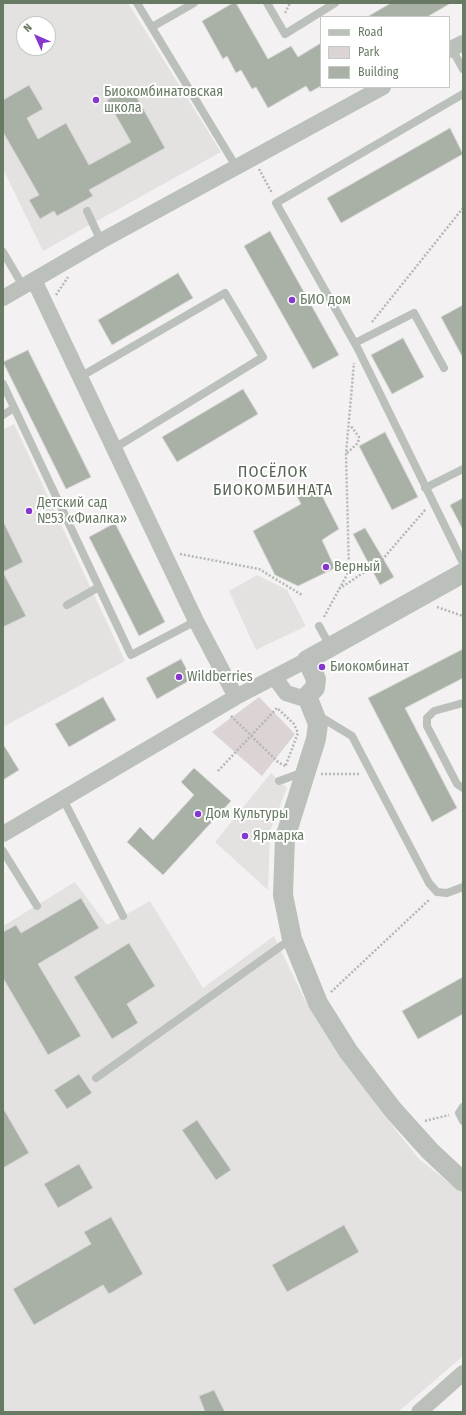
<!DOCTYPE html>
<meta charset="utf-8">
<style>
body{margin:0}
#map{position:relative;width:466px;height:1415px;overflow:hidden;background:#f4f1f3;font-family:"Fira Sans Condensed",sans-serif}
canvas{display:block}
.frame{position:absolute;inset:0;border:4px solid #687a63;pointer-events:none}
.legend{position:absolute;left:320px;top:16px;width:130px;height:72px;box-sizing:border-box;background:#fff;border:1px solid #c3cac1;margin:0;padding:5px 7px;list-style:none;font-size:12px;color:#687a63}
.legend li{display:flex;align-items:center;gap:8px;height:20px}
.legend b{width:20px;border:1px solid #c3cac1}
.north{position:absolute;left:16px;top:16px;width:40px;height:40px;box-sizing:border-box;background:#fff;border:1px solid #c3cac1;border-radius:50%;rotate:315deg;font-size:11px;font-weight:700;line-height:16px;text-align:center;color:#687a63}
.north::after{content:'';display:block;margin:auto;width:14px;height:18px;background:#8637ce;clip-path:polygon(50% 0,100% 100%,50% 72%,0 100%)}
</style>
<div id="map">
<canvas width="466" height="1415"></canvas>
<div class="frame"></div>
<ul class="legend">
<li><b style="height:5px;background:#bbc1ba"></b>Road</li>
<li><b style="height:11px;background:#dbd3d4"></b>Park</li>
<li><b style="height:11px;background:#a9b1a6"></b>Building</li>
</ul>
<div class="north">N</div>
</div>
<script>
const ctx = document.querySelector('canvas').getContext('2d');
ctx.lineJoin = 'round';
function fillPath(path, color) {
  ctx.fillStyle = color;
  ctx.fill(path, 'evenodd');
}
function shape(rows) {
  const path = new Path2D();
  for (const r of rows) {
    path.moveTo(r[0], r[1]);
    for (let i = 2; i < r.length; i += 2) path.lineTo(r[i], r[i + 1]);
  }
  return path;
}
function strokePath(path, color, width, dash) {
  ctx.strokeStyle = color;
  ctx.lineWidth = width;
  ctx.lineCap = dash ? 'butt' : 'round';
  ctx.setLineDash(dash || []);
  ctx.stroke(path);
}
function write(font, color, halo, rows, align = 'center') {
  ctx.font = font + ' "Fira Sans Condensed",sans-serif';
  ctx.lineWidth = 4;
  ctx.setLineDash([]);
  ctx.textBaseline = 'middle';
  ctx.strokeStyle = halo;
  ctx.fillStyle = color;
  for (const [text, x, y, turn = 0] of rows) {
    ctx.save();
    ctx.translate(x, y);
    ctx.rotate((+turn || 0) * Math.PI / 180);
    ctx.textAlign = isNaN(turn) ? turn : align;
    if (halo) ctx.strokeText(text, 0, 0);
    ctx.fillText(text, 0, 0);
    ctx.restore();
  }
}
fillPath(shape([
 [3,3,128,3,221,152,43,251,3,169],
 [24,24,48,24,48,48,24,48],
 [14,424,125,661,3,727,3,430],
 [257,575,287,590,306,626,256,650,229,591],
 [271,773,287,788,270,831,268,890,215,842],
 [75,882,107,925,150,901,203,988,274,936,305,1000,379,1109,419,1159,463,1194,463,1356,398,1412,3,1412,3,926]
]), '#e3e2e1');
fillPath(shape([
 [259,697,295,734,262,776,212,732]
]), '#dbd3d4');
const building = shape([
 [233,3,236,3,268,59,291,46,298,57,321,43,321,86,310,92,306,86,268,108,256,87,252,89,241,70,236,73,227,56,223,59,202,21,233,3],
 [391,3,451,3,427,17,367,17,391,3],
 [29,85,43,109,27,118,38,139,66,123,89,165,131,142,107,100,131,87,165,148,89,190,93,196,57,216,54,211,40,219,29,200,39,195,3,132,3,100,29,85],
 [450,128,463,154,341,223,327,198,450,128],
 [270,231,339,355,313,369,244,246,270,231],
 [178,273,193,298,112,345,98,320,178,273],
 [463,305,463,358,441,317,463,305],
 [403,338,424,377,392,394,371,355,403,338],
 [28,350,91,477,66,489,3,362,28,350],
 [243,389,258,414,177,462,162,437,243,389],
 [385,432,418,497,392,510,359,446,385,432],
 [315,482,339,529,322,540,335,568,298,586,275,575,253,531,301,504,295,492,315,482],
 [463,498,463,530,450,505,463,498],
 [3,521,23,562,3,572,26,616,3,627,3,521],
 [115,523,165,622,139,636,89,537,115,523],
 [365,528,394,577,380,585,353,534,365,528],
 [463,649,463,678,405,708,457,808,432,822,368,698,463,649],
 [181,659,192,679,157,699,146,678,181,659],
 [103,697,116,720,69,747,55,724,103,697],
 [3,744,19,770,3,780,3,744],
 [194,768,231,801,163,875,127,842,140,827,153,840,194,795,181,782,194,768],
 [81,898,99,928,38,964,81,1036,48,1055,3,978,3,932,16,925,21,933,81,898],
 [129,943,155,986,127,1004,138,1023,112,1039,74,977,129,943],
 [463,977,463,1014,418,1039,402,1011,463,977],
 [79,1074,92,1093,67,1109,54,1090,79,1074],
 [3,1108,29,1153,3,1168,3,1108],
 [197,1120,231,1170,216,1180,182,1130,197,1120],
 [79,1164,93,1188,58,1208,44,1184,79,1164],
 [111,1217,143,1274,109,1294,103,1285,34,1325,13,1289,91,1244,84,1232,111,1217],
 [344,1225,359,1252,287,1292,272,1265,344,1225],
 [214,1390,225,1412,205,1412,199,1396,214,1390]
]);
fillPath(building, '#a9b1a6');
strokePath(building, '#d6d4d5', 1);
strokePath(shape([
 [285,13,290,3],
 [259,169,272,193],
 [56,295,68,277],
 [372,322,463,208],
 [347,453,358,443,359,437,350,425],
 [180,554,259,569,302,595],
 [339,589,381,561,426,509],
 [437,607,463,616],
 [324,617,349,571,346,454,354,363],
 [231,716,278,762,287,767],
 [218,771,277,708,294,724,298,733,285,767],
 [321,774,360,774],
 [331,992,430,899],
 [425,1121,449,1115]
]), '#b4b8b2', 2.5, [2, 2]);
strokePath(shape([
 [137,3,237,168],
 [267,3,285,34,335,3],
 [152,27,194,3],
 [452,49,463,69],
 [463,94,276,203,358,349,463,563],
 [87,211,101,241],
 [3,252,23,286],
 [355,343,414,313,444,368],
 [80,377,225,293,263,357,113,449],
 [3,384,131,655,196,621],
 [3,415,14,408],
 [425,488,463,469],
 [67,605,99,587],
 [319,626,330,646],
 [463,703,434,711,427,718,427,726,457,784,463,788],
 [319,716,352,736,429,883,437,892,447,893,463,887],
 [279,781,304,772],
 [63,799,123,916],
 [3,851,37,906],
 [96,1078,291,939],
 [463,1107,459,1113,463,1121]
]), '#bbc1ba', 8);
strokePath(shape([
 [449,50,463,43],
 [34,280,196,621,236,697],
 [3,298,101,241,383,87],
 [275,678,286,693,302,698,307,696],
 [3,834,236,697,307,660],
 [419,1412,463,1373]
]), '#bbc1ba', 16);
strokePath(shape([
 [463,573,307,660,316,679,315,688,307,696,318,724,316,739,285,838,283,895,292,939,318,1003,348,1051,393,1110,430,1151,463,1182]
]), '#bbc1ba', 20);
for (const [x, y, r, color] of [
 [96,100,4,"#8637ce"],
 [292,300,4,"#8637ce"],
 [29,511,4,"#8637ce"],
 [326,567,4,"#8637ce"],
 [322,667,4,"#8637ce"],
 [179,677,4,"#8637ce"],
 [198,814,4,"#8637ce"],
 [245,836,4,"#8637ce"]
]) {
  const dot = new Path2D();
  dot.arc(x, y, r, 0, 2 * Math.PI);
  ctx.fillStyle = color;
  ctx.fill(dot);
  strokePath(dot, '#fff', 1.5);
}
write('14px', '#687a63', '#fff', [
 ["Биокомбинатовская",104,92],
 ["школа",104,108],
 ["БИО дом",300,300],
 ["Детский сад",37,503],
 ["№53 «Фиалка»",37,519],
 ["Верный",334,567],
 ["Биокомбинат",330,667],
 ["Wildberries",187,677],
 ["Дом Культуры",206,814],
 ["Ярмарка",253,836]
], 'left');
ctx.letterSpacing = '1px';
write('16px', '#586554', '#fff', [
 ["ПОСЁЛОК",273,473],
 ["БИОКОМБИНАТА",273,491]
]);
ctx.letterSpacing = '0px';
</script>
